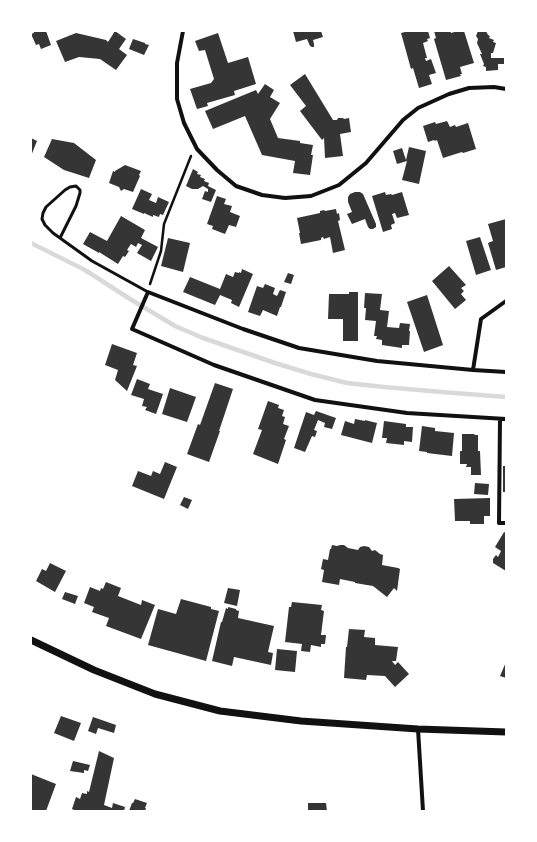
<!DOCTYPE html>
<style>
body{margin:0}
#map{position:relative;width:537px;height:842px;overflow:hidden;background:#fff;font-family:"Public Sans",sans-serif}
canvas{display:block}
.frame{position:absolute;inset:0;border:32px solid #fff;pointer-events:none}
</style>
<div id="map">
<canvas width="537" height="842"></canvas>
<div class="frame"></div>
</div>
<script>
const ctx = document.querySelector('canvas').getContext('2d');
ctx.lineJoin = 'round';
function shape(rows) {
  const path = new Path2D();
  for (const r of rows) {
    path.moveTo(r[0], r[1]);
    for (let i = 2; i < r.length; i += 2) path.lineTo(r[i], r[i + 1]);
  }
  return path;
}
function strokePath(path, color, width, dash) {
  ctx.strokeStyle = color;
  ctx.lineWidth = width;
  ctx.lineCap = dash ? 'butt' : 'round';
  ctx.setLineDash(dash || []);
  ctx.stroke(path);
}
function fillPath(path, color) {
  ctx.fillStyle = color;
  ctx.fill(path, 'evenodd');
}
strokePath(shape([
 [31,243,85,270,130,299,175,326,203,338,275,363,311,374,347,383,384,387,442,392,506,397]
]), '#d9d9d9', 4.5);
fillPath(shape([
 [33,31,46,31,51,45,41,49,39,44,36,45,31,34,34,33],
 [115,31,126,39,119,49,127,55,116,70,100,59,79,57,65,62,56,41,76,33,106,40,108,42],
 [293,31,321,31,323,37,313,40,314,44,314,47,312,47,310,46,307,39,296,42],
 [409,31,428,31,430,38,427,39,428,41,423,43,427,58,425,58,426,61,431,59,436,73,429,75,432,84,419,88,413,68,411,69,401,33],
 [434,31,450,31,451,33,458,31,464,31,474,63,460,67,462,74,460,74,461,76,446,80,434,39,436,38],
 [478,31,486,31,488,35,490,36,489,38,494,40,493,42,496,43,493,53,491,53,491,58,504,58,504,64,498,64,498,70,486,71,486,67,483,66,484,64,480,54,482,54,477,43,478,39,476,36],
 [218,33,228,63,248,57,256,84,234,91,235,95,207,103,208,106,197,109,190,89,211,83,214,79,205,50,199,51,195,41],
 [133,39,145,43,145,44,149,45,144,55,129,49],
 [305,74,333,120,337,120,338,118,343,118,344,119,349,118,351,132,340,134,343,156,325,158,324,138,322,140,300,111,306,106,290,85],
 [265,84,274,90,270,97,280,103,270,119,278,138,300,141,300,143,313,145,311,155,313,155,310,175,293,173,295,161,262,155,245,116,213,129,205,111,256,90,258,94],
 [447,121,450,127,455,125,456,127,468,123,476,149,463,153,462,152,443,158,437,140,435,141,434,140,428,142,423,126,435,122,436,124],
 [31,138,37,141,31,156],
 [52,139,74,143,96,160,89,178,64,170,44,157],
 [409,147,426,151,419,184,402,180,407,161,397,164,393,151,402,148,406,160],
 [125,165,141,171,139,175,140,176,133,192,124,189,121,191,119,187,109,183,113,171,115,172,115,171],
 [193,169,198,172,197,174,201,175,200,177,205,179,204,181,209,183,208,186,216,190,211,202,202,199,205,191,208,192,208,189,203,186,198,189,192,189,186,186],
 [141,189,152,194,149,200,156,203,158,197,169,202,163,215,160,214,159,217,153,215,153,217,144,213,144,214,132,209],
 [355,192,360,192,363,194,376,224,376,227,373,229,370,229,368,227,365,219,352,224,347,214,352,212,348,202,348,197,350,194],
 [385,192,386,195,391,194,392,195,402,192,409,215,397,218,395,213,392,214,395,223,391,225,392,229,383,232,372,196],
 [217,196,226,199,224,204,232,206,230,212,240,216,236,227,229,225,225,234,212,229,213,226,207,224],
 [336,209,337,214,339,213,340,220,338,221,345,250,333,253,330,237,324,239,323,237,321,238,321,240,301,244,299,233,300,233,297,218,320,213,320,211,324,210,325,211],
 [121,216,145,230,141,238,158,247,151,261,137,253,142,245,138,243,136,247,131,244,127,250,129,251,125,257,123,256,118,264,99,252,99,253,83,244,90,232,107,241],
 [506,219,506,267,496,270,488,243,493,241,488,224],
 [480,237,491,270,476,275,466,241],
 [168,238,190,243,183,272,161,266],
 [449,266,466,285,461,288,464,291,461,294,466,300,455,309,432,281],
 [242,269,253,274,239,307,231,303,232,300,220,295,215,305,183,292,190,277,220,289,226,274,233,277,235,272,239,273,239,272,241,273],
 [288,273,294,275,291,284,284,282],
 [265,284,275,288,273,294,277,296,280,290,286,292,281,307,280,307,277,316,263,310,260,316,248,312,257,286,263,288],
 [349,292,358,292,358,341,343,341,343,319,328,319,329,294,349,294],
 [365,293,382,294,380,310,389,311,387,327,399,328,400,323,410,324,409,331,410,331,409,345,402,345,402,348,382,345,382,340,376,339,377,336,374,336,376,321,365,320,366,308,364,308],
 [427,295,443,345,424,352,407,302],
 [112,344,137,353,133,365,137,366,127,391,115,380,118,370,105,365],
 [137,379,150,384,148,389,163,394,156,414,145,410,147,407,142,406,144,399,131,395],
 [215,383,233,389,219,431,220,431,209,462,187,454,198,424,200,425],
 [170,388,196,397,187,422,162,414],
 [268,401,279,405,278,408,284,410,282,416,285,417,283,424,289,426,284,439,286,440,278,464,253,454,262,430,258,429],
 [316,411,336,418,332,429,324,427,325,423,318,420,314,430,317,431,315,437,312,436,305,452,294,448,306,412,314,415],
 [355,419,365,421,365,420,377,423,372,443,341,435,345,421,354,424],
 [384,421,406,424,406,427,413,427,412,442,404,441,404,445,386,443,387,438,382,438],
 [422,426,435,428,435,431,454,433,452,456,427,453,427,452,419,451],
 [462,434,475,434,474,435,478,435,478,451,480,451,481,475,471,475,471,467,466,467,467,464,460,464,460,451,462,451],
 [165,462,177,467,164,499,132,486,138,471,151,476,153,471,160,474],
 [503,466,506,466,506,492,503,492],
 [475,483,489,484,488,495,474,494],
 [184,497,192,500,188,509,180,505],
 [490,498,490,516,484,516,484,524,470,524,470,521,455,521,454,499],
 [504,532,506,533,506,571,493,563,493,559,496,555,498,557,501,551,495,547],
 [332,545,337,546,340,545,344,545,348,548,358,550,360,547,364,546,369,547,372,551,375,550,380,554,383,555,382,565,398,568,400,569,397,591,394,588,387,597,373,586,355,583,355,582,340,579,339,585,322,582,324,570,321,569,323,559,328,560,330,549,331,549],
 [50,563,66,571,55,592,36,581,42,569,46,571],
 [106,582,121,588,118,596,141,605,142,600,155,605,141,639,106,626,109,618,92,612,94,607,84,603,90,587,100,591,101,588,103,589],
 [228,588,240,590,237,606,224,603],
 [65,592,78,596,75,604,62,599],
 [181,599,211,607,211,609,219,611,206,661,148,645,158,609,176,614],
 [292,602,322,605,321,610,324,611,321,635,326,635,325,644,321,644,321,647,311,645,310,652,301,651,302,644,285,642,289,607,291,607],
 [228,607,236,609,236,610,239,611,238,618,274,626,268,652,273,653,271,665,234,657,232,666,212,661,221,622,222,622,226,608,228,609],
 [349,629,365,630,364,637,375,638,375,645,398,647,396,661,392,661,395,665,398,662,409,674,395,687,385,676,367,675,366,680,344,678,346,647,347,647],
 [277,649,297,651,295,672,275,670],
 [506,662,506,678,500,676],
 [61,716,81,723,74,741,54,733],
 [93,717,116,725,114,733,98,728,96,734,88,731],
 [99,751,114,758,104,805,112,808,113,803,125,807,124,811,76,811,72,809,76,797,80,799,82,793,87,794,87,791,89,792],
 [73,761,90,765,88,771,84,770,84,773,70,771],
 [31,774,56,784,46,811,31,811],
 [135,799,147,803,145,808,146,808,145,811,129,811,132,803,133,803],
 [308,803,326,803,327,811,308,811]
]), '#353535');
strokePath(shape([
 [150,284,161,251,164,224,191,156]
]), '#111', 2.5);
strokePath(shape([
 [60,238,76,206,80,193,80,190,76,186,70,187,65,190,46,207,43,213,42,219,45,225,53,233,92,261,148,292]
]), '#111', 3);
strokePath(shape([
 [183,31,177,63,177,99,184,123,197,149,217,170,236,186,262,195,285,198,311,196,339,185,366,163,403,120,418,108,449,94,469,88,494,87,506,89],
 [473,370,481,319,506,301],
 [506,372,473,370,377,361,299,348,243,329,148,292,132,329,214,365,315,400,407,413,506,419],
 [500,419,499,523,506,523],
 [418,729,423,811]
]), '#111', 4);
strokePath(shape([
 [31,640,94,670,155,694,220,711,301,721,418,729,506,732]
]), '#111', 7);
</script>
